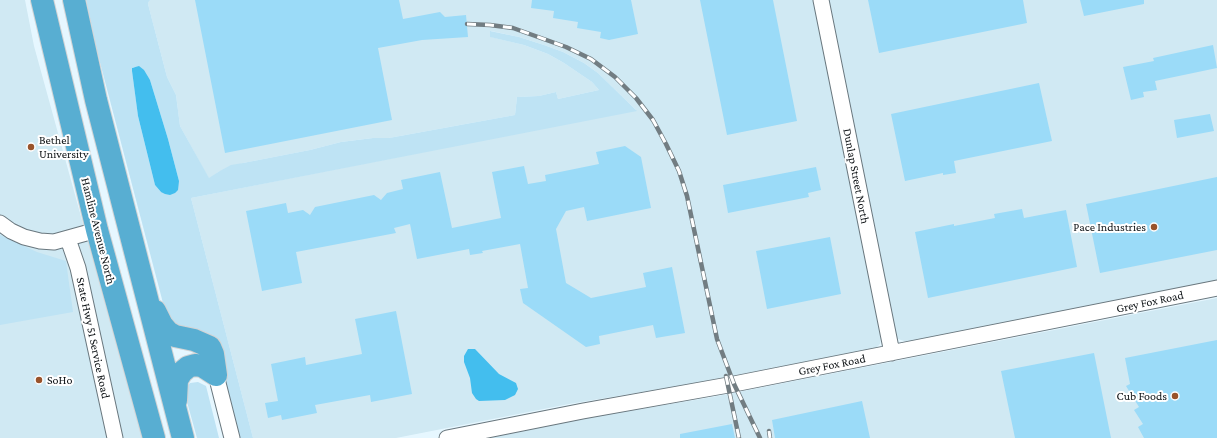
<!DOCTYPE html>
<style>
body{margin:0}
canvas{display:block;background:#e6f7ff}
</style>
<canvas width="1217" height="438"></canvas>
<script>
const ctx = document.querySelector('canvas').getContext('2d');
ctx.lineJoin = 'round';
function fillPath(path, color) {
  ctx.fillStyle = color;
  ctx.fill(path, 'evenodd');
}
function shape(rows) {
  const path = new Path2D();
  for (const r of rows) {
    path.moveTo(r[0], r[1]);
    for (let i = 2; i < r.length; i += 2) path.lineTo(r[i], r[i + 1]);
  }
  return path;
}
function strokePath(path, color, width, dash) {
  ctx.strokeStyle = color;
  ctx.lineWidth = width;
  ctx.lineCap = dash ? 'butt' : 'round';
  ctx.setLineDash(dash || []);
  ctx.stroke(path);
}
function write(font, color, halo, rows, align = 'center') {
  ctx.font = font + ' "Crimson Pro",serif';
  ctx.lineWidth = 4;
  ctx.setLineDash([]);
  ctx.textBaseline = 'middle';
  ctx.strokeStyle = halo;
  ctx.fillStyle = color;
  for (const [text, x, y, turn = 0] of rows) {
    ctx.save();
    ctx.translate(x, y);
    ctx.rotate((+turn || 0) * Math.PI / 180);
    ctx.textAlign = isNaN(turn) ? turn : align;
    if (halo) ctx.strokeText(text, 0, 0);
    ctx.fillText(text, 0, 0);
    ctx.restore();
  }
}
fillPath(shape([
 [0,0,25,0,34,46,142,438,0,438],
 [151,0,813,0,881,336,880,344,876,348,684,385,569,404,396,438,253,438,191,198,636,110,598,73,584,63,563,52,544,45,519,37,491,31,491,37,524,45,548,54,564,63,592,82,599,90,558,99,556,92,539,96,517,97,515,115,389,138,373,138,341,142,310,150,243,163,218,172,209,179,180,126,176,95,167,77,148,4,149,1],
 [828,0,1217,0,1217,280,907,342,898,339,896,337],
 [1217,298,1217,438,486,438,598,416,713,397]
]), '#d0e9f3');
fillPath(shape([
 [86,0,151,0,149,1,148,4,167,77,176,95,180,126,209,178,218,172,231,165,243,163,310,150,341,142,373,138,389,138,515,115,517,97,539,96,556,92,558,99,599,90,592,82,564,63,548,54,524,45,490,37,490,31,519,37,544,45,563,52,584,63,598,73,637,111,191,198,253,438,237,438,217,350,170,323,163,303,97,51],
 [134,67,150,80,168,139,179,181,161,192,155,185,138,116,132,71,132,68],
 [0,235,37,252,66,261,73,312,0,325],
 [198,382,206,386,219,438,197,438,184,391,185,388,190,383]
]), '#bee3f4');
fillPath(shape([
 [139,66,144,70,150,80,168,139,179,181,178,190,175,193,170,195,165,194,161,192,155,185,138,116,132,71,132,68],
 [468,349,475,349,499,374,516,383,518,389,515,395,505,400,479,401,476,399,472,393,470,378,464,362,464,356]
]), '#43beee');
fillPath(shape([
 [195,0,399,0,403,19,440,12,445,17,466,15,468,37,422,40,378,48,392,120,225,153],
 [532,0,631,0,638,34,609,40,600,38,601,32,577,28,578,22,553,18,554,11,531,8],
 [700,0,773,0,797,121,727,135],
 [868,0,1023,0,1027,23,879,53],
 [1080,0,1144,0,1144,4,1084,16],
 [1213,45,1217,68,1155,81,1157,90,1143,92,1144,97,1131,100,1123,67,1154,61,1153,58],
 [1039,83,1052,141,954,161,956,173,943,175,943,173,905,181,891,114],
 [1210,114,1214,131,1177,138,1174,120],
 [625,146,641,157,651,208,587,221,584,207,566,211,556,229,566,283,591,298,646,287,643,273,672,267,685,333,656,338,653,325,599,336,600,344,586,347,523,303,520,289,528,288,520,244,482,251,483,253,470,255,469,249,417,259,410,224,394,228,396,233,296,252,302,283,262,291,246,211,286,203,288,213,303,210,310,215,315,207,374,195,381,200,387,193,403,189,401,180,440,172,452,228,501,218,492,172,524,166,528,184,546,181,545,175,599,164,596,152],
 [816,167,821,190,808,193,809,197,728,213,723,185],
 [1217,177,1217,250,1100,273,1086,204],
 [1022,209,1024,218,1066,210,1077,267,928,298,915,232,954,224,954,226,995,218,994,214],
 [830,237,841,294,767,309,756,251],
 [396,311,412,394,371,402,370,395,315,405,317,413,282,420,281,415,268,418,265,403,278,401,271,364,305,357,306,365,362,354,355,319],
 [1217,340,1217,438,1144,438,1138,427,1143,424,1134,410,1139,407,1126,386,1130,384,1125,358],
 [1094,353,1111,438,1015,438,1001,371],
 [862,401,870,438,775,438,772,420],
 [732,424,735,438,680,438,680,434]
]), '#9bdbf8');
const minor = shape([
 [821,0,892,353],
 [0,223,11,231,24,237,40,241,54,242,97,230],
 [68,239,78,268,115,438],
 [216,375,232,438],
 [447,438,583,411,734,384,1217,288]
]);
const highway = shape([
 [42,0,97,230,154,438],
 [74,0,96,100,183,438],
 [155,311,162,325,168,332,175,336,194,340,210,347,213,354,216,375],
 [176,400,177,380,182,372,188,367,195,365,202,366,216,375]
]);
strokePath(minor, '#69777e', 17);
strokePath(highway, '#d3d4d5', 24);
strokePath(minor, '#fff', 15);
strokePath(highway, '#58aed2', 22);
const rail = shape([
 [467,24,490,25,513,28,566,47,591,59,615,77,636,98,653,120,666,144,679,171,687,196,717,339,734,384,760,438],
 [726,376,739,438],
 [769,431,770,438]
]);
strokePath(rail, '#727d82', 4.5);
strokePath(rail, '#fff', 3, [9]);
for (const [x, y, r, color] of [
 [31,147,4,"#99532b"],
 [1154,227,4,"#99532b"],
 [39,380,4,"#99532b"],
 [1175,396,4,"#99532b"]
]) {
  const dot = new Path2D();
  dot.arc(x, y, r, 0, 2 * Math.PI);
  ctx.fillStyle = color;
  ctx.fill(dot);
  strokePath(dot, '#fff', 1.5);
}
write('12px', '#0d1215', '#fff', [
 ["Bethel",39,140],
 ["University",39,154],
 ["Pace Industries",1146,227,"right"],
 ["SoHo",47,380],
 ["Cub Foods",1167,396,"right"]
], 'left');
write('12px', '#0d1215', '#fff', [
 ["Dunlap Street North",856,176,79],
 ["Hamline Avenue North",98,231,76],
 ["Grey Fox Road",1150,302,-12],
 ["State Hwy 51 Service Road",93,338,78],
 ["Grey Fox Road",832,365,-11]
]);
</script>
